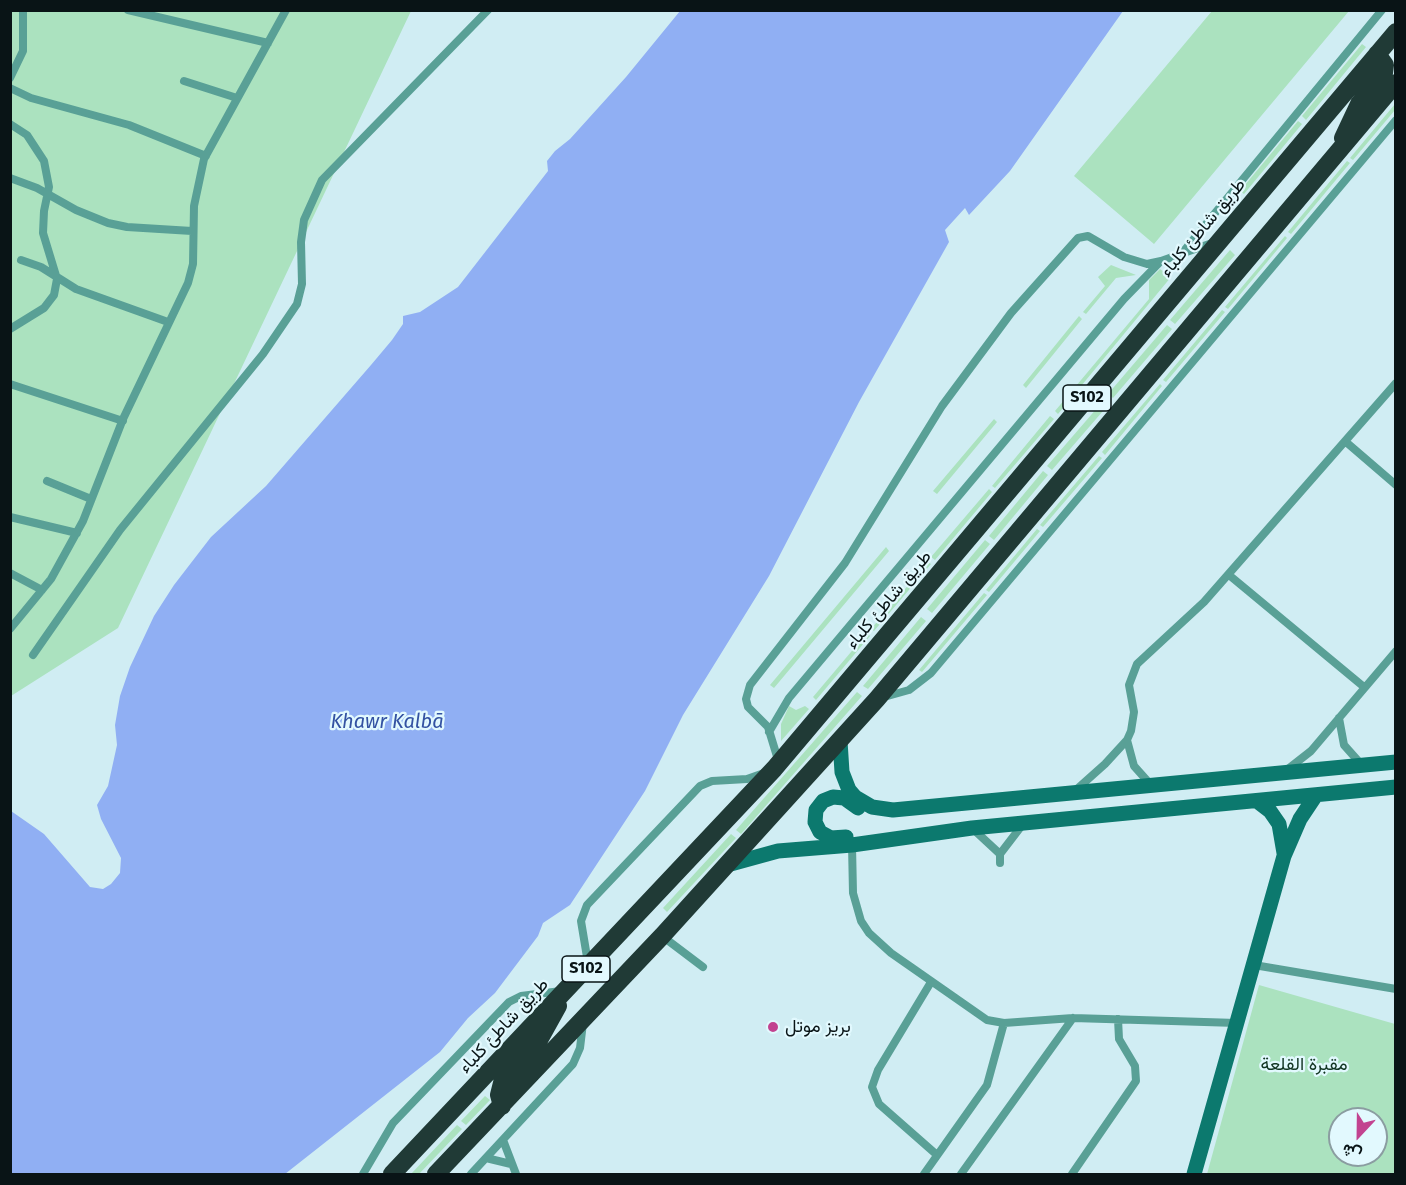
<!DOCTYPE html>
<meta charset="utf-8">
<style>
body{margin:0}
#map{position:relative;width:1406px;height:1185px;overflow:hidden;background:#d0edf3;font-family:"Fira Sans",Vazirmatn,sans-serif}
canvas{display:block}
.frame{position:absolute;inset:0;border:12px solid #091416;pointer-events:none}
.north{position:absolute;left:1328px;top:1107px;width:60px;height:60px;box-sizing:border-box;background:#e2f9fe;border:2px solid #8b9da1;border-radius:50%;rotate:202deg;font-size:16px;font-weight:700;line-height:24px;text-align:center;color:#091416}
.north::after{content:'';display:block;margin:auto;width:21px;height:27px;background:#c24390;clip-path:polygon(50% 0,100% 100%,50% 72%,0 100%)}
</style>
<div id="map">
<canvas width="1406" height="1185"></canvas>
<div class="frame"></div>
<div class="north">ش</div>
</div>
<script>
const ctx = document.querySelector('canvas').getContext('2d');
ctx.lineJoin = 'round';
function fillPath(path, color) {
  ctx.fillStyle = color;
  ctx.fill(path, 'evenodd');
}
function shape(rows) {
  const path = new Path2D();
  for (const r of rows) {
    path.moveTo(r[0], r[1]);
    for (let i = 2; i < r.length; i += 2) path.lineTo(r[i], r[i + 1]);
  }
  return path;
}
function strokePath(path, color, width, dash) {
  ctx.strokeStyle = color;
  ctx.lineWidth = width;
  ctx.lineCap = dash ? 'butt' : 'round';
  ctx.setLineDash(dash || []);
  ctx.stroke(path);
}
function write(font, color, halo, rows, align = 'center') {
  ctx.font = font + ' "Fira Sans",Vazirmatn,sans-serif';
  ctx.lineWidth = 4.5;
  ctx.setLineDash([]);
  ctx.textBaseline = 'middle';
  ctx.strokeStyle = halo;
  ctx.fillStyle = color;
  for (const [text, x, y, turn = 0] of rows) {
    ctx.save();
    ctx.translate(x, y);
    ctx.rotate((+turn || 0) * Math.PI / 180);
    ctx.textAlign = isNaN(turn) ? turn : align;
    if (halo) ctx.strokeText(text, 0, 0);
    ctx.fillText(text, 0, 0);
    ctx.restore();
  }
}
fillPath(shape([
 [11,11,411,11,118,628,11,696],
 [1212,11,1349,11,1154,244,1074,176],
 [1362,44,1366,47,1306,120,1302,116],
 [1395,104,1395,110,1353,160,1350,158],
 [1298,121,1302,124,1244,194,1240,191],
 [1347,161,1350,163,1291,234,1288,232],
 [1285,236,1287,238,1228,309,1225,307],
 [1230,250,1235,255,1175,324,1170,320],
 [1111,265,1136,275,1116,278,1086,314,1083,312,1105,286,1098,277],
 [1160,269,1171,277,1058,414,1055,411,1149,299,1149,280],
 [1222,310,1225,312,1166,382,1163,380],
 [1079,316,1082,319,1026,388,1023,385],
 [1167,325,1172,329,1113,398,1108,394],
 [1160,384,1162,386,1105,455,1102,452],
 [1104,400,1109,404,1052,470,1047,466],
 [1050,416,1054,419,995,488,992,486],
 [994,419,997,422,937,494,933,491],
 [1099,456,1102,458,1043,527,1040,525],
 [1043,471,1048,475,994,540,989,536],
 [989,489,992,492,935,560,931,557],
 [1037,529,1040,531,989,592,986,590],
 [985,540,990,544,932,613,927,609],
 [886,547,889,551,774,688,770,685],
 [928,562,931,564,874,631,871,629],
 [984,593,987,595,922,672,919,670],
 [921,617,926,621,868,689,863,686],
 [867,633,870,636,816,700,813,697],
 [857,692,862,696,741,834,736,830],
 [789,706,796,710,805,706,809,709,781,741,781,724],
 [731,834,736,838,667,912,663,908],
 [1259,985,1395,1024,1395,1174,1207,1174],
 [1340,1119,1376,1119,1376,1155,1340,1155],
 [485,1096,490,1100,466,1125,461,1121],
 [457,1125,462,1129,419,1174,411,1174]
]), '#abe2bf');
fillPath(shape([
 [680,11,1123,11,1010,171,969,215,965,208,945,230,949,242,859,402,769,576,683,715,645,791,570,905,543,923,538,936,495,993,468,1018,440,1052,285,1174,11,1174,11,811,44,834,90,887,103,889,111,884,120,873,121,858,101,819,97,805,108,786,117,745,115,725,120,696,130,667,154,616,174,585,211,537,266,486,371,365,392,340,403,324,403,316,420,312,458,287,548,171,547,161,555,151,570,139,626,77]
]), '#90aff3');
strokePath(shape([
 [128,10,268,43],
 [10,78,23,51,23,10],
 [184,81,237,98],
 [10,88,31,98,129,125,206,156],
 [10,124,27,135,44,161,49,187,44,211,43,233,57,279,54,295,44,308,10,329],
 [10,178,37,188,76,210,108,223,127,227,192,231],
 [1183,252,1382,10],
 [21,260,41,267,76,289,168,322],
 [10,384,123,421],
 [1346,442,1396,485],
 [47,481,91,499],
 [10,517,77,533],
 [10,573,42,590],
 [1229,575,1364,687],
 [10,629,51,579,83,521,123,419,188,283,193,264,194,206,204,159,286,10],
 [33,655,120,530,263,354,297,304,302,284,301,242,304,220,322,180,488,10],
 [884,697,909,690,931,673,1396,120],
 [1339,718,1344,745,1360,763],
 [769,732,789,698,1124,299,1160,262],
 [1127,740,1134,766,1151,785],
 [779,763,768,727,748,707,746,699,750,685,845,563,942,406,1011,313,1078,238,1088,236,1124,257,1147,264,1161,261,1212,243],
 [1288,769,1311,751,1396,651],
 [1077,789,1105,764,1127,740,1131,731,1134,712,1129,685,1137,664,1204,602,1396,383],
 [972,828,1000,854],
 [852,845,853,893,861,921,869,933,891,953,987,1020,1004,1023,1073,1018,1237,1023],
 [1000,863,1000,854,1023,824],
 [662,936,703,967],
 [588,963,581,921,587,905,700,786,712,781,747,779,764,773],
 [1254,965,1396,989],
 [931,982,878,1070,872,1087,879,1104,937,1155],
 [503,1140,516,1174],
 [486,1158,511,1164],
 [363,1174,393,1123,509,1002,521,996,561,991],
 [471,1174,573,1064,580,1048,583,1023],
 [924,1174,987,1085,1004,1023],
 [961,1174,1073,1018],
 [1072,1174,1136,1081,1135,1066,1119,1039,1118,1019]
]), '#59a096', 8);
strokePath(shape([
 [840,741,842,772,849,790,855,797,872,807,893,810,1396,762],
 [1257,801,1270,811,1279,824,1284,853],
 [846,837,831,838,820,832,815,822,816,810,823,801,833,797,844,798,858,808],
 [727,865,778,851,852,845,972,828,1396,787],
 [1194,1174,1284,856,1300,819,1316,795]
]), '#0c796e', 15);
strokePath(shape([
 [1343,138,1359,104,1384,73,1385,65,1377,54],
 [502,1106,499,1095,503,1079,538,1042,558,1006],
 [392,1174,774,769,1396,32],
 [436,1174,662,936,877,699,1396,83]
]), '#203a36', 18);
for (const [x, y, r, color] of [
 [773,1027,6,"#c24390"]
]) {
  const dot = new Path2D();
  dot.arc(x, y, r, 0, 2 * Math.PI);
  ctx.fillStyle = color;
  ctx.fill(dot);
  strokePath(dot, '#e2f9fe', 2);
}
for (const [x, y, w] of [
 [1087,398,48],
 [586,969,48]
]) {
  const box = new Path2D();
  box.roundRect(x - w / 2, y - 13, w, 26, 4.5);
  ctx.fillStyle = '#e2f9fe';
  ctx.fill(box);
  strokePath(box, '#091416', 1.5);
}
write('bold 16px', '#091416', null, [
 ["S102",1087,398],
 ["S102",586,969]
]);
write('18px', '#091416', '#e2f9fe', [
 ["طريق شاطئ كلباء",1203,228,-50],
 ["طريق شاطئ كلباء",889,600,-50],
 ["طريق شاطئ كلباء",504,1026,-47]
]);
write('18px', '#091416', '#e2f9fe', [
 ["بريز موتل",785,1027]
], 'left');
write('18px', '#123522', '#e2f9fe', [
 ["مقبرة القلعة",1304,1065]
]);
write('italic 20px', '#3352a2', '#e2f9fe', [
 ["Khawr Kalbā",387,722]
]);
</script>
